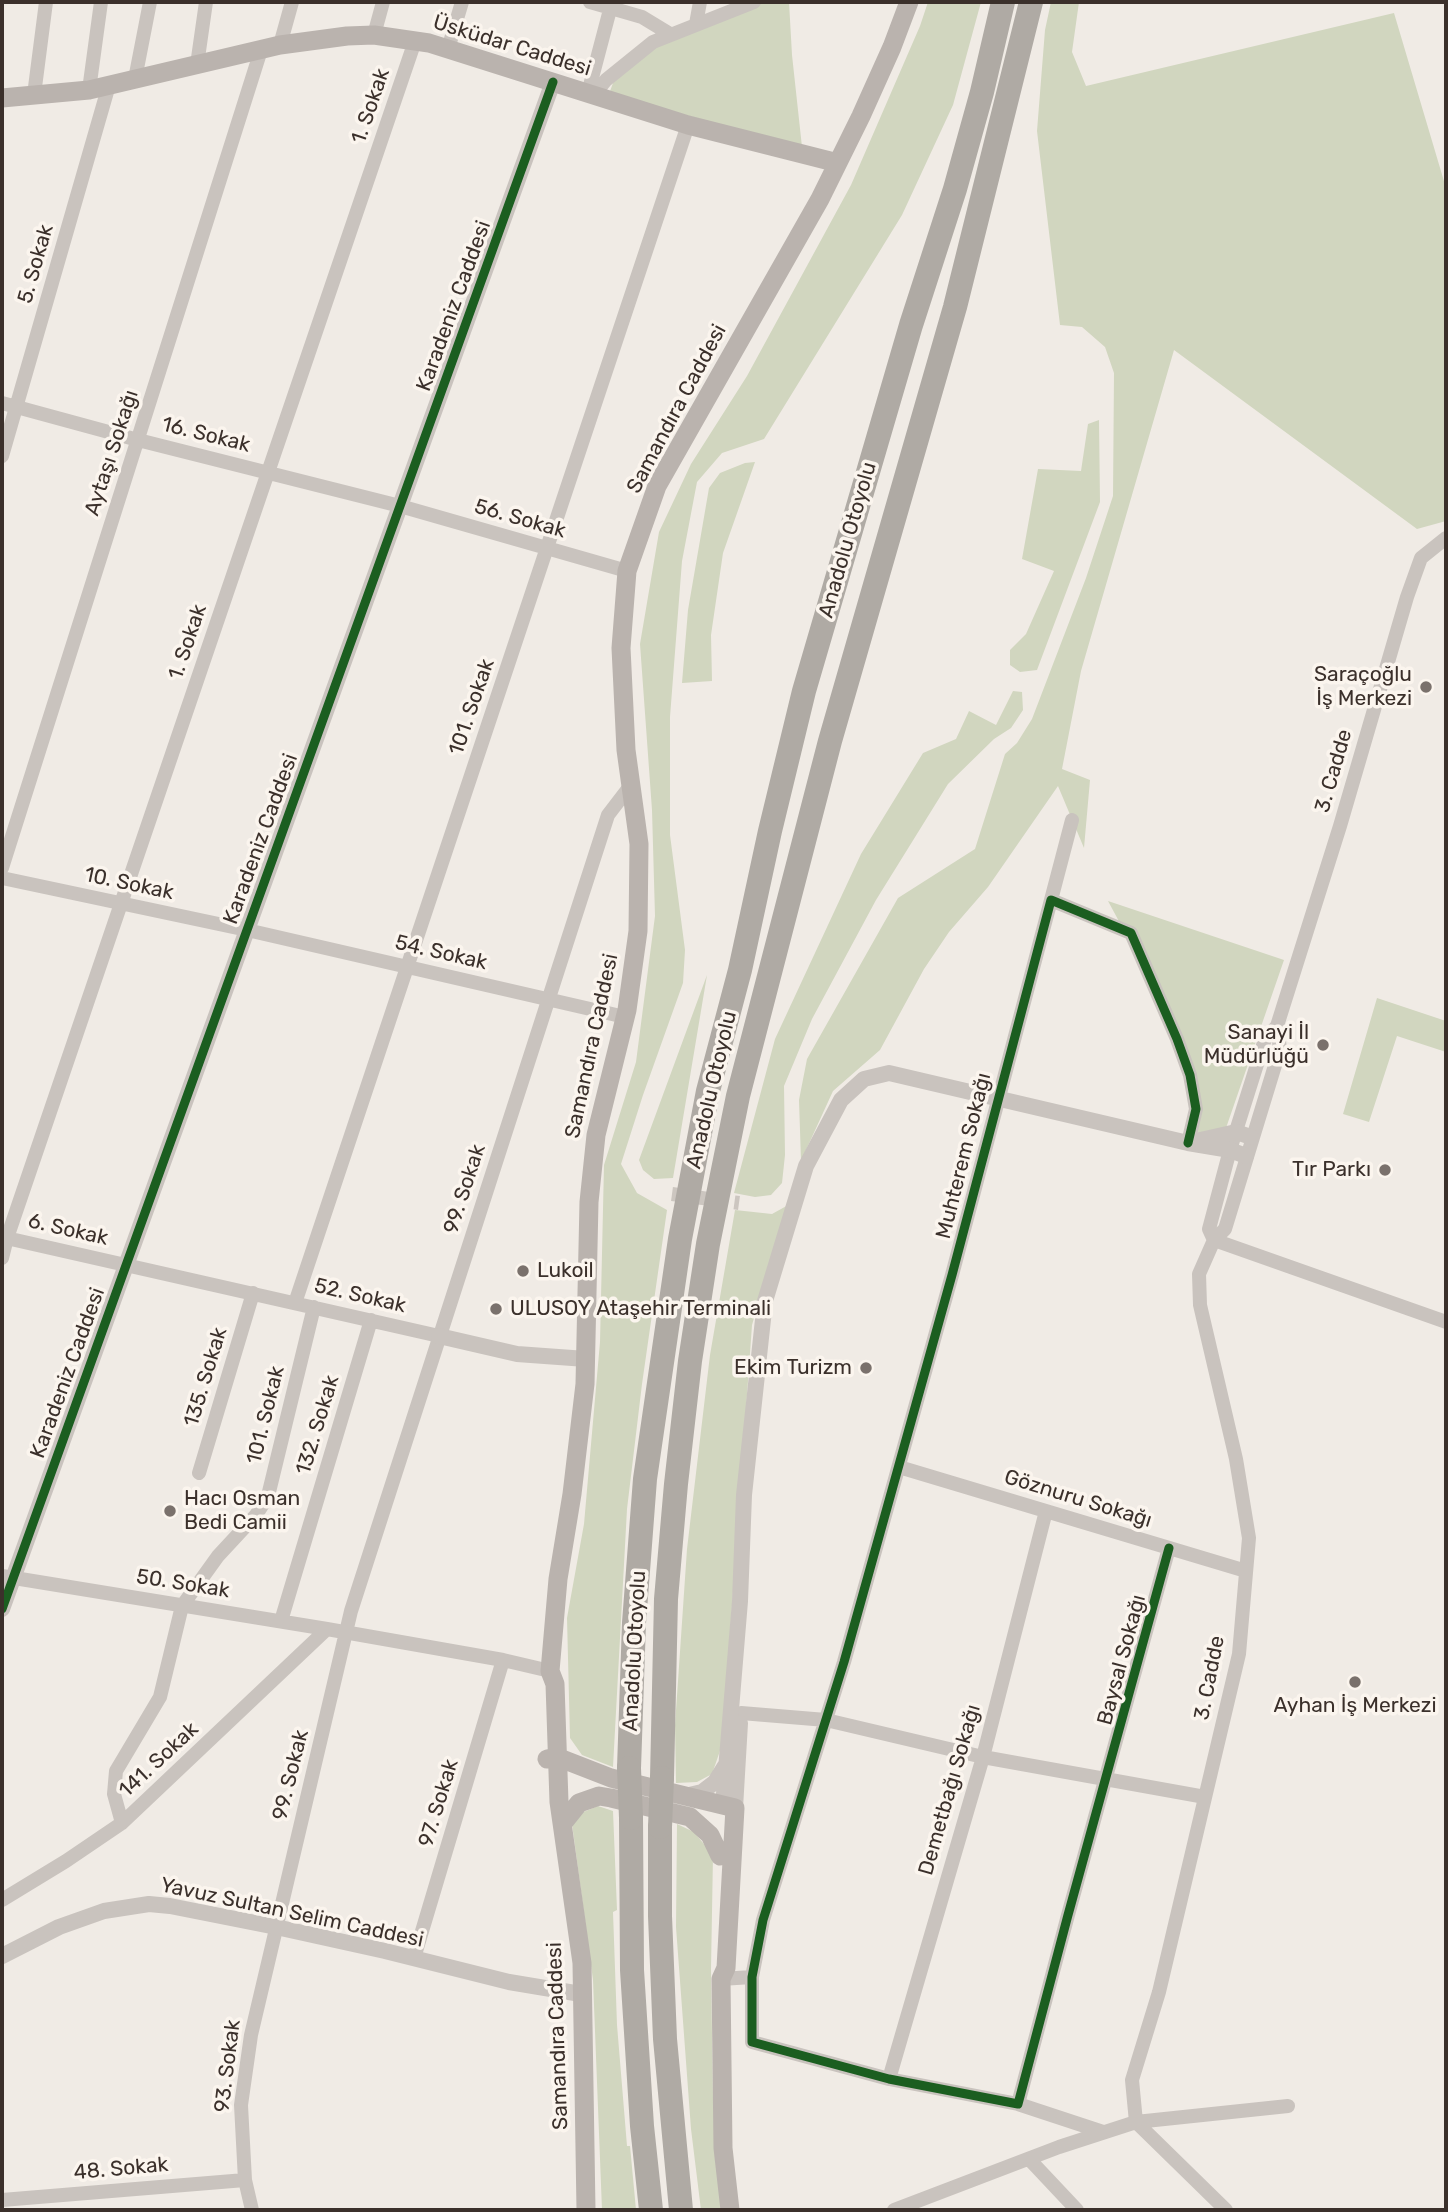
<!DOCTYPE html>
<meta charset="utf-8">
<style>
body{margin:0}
#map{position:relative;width:1448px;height:2212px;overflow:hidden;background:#f0ebe5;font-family:Rubik,sans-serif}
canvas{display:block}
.frame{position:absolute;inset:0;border:4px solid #3b302b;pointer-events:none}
</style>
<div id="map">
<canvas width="1448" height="2212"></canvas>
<div class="frame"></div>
</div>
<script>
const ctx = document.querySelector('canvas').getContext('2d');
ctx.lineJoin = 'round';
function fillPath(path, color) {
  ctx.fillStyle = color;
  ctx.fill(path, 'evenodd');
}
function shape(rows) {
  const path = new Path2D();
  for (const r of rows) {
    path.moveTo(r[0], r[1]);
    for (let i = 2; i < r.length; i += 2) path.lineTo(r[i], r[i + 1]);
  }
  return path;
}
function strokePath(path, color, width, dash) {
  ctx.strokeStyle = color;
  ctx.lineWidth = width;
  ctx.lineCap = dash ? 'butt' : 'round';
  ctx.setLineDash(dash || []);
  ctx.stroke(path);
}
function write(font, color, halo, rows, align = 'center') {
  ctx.font = font + ' Rubik,sans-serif';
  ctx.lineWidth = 7;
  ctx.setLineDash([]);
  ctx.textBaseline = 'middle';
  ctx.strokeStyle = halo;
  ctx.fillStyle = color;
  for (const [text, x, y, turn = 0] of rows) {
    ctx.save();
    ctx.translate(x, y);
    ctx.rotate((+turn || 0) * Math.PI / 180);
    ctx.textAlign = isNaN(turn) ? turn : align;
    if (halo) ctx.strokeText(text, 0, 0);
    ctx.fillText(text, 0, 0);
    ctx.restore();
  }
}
fillPath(shape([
 [748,2,789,2,792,55,802,147,609,94,613,83,654,44],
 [928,2,981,2,953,105,902,215,764,439,722,453,697,482,682,561,670,717,670,835,685,950,683,983,643,1095,621,1164,637,1193,667,1210,642,1384,627,1509,613,1767,582,1755,570,1738,567,1618,584,1524,600,1342,604,1165,636,1062,655,916,652,810,640,644,659,532,691,464,747,376,851,185,920,26],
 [1051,2,1079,2,1072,52,1086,86,1394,13,1446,188,1446,521,1417,529,1174,350,1081,671,1062,769,1090,780,1084,848,1058,786,988,887,949,932,924,969,880,1050,833,1091,801,1161,799,1100,807,1059,898,898,975,849,1005,754,1017,743,1032,719,1086,578,1113,496,1114,373,1105,347,1082,327,1060,325,1037,131,1045,30],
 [1099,420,1100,502,1037,670,1020,672,1010,665,1010,650,1026,634,1054,571,1022,559,1038,469,1081,471,1088,424],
 [755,462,723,553,711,635,712,681,682,683,688,610,709,488,720,473,745,463],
 [1013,691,1022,692,1023,710,1011,728,994,739,948,784,876,900,812,1019,784,1086,785,1155,782,1183,771,1195,755,1197,734,1193,775,1039,861,854,923,753,956,739,969,711,996,725],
 [1108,901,1284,960,1226,1128,1194,1137,1183,1040],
 [707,975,673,1178,654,1179,643,1170,639,1160],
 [1377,998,1446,1021,1446,1052,1397,1036,1369,1122,1343,1114],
 [790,1204,780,1228,752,1325,722,1745,712,1774,697,1782,676,1783,675,1725,687,1549,710,1355,735,1210,772,1214],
 [598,1806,613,1811,617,1910,613,1912,617,2025,627,2146,630,2146,636,2210,602,2210,593,1980,572,1824,581,1813],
 [677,1824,694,1832,713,1855,711,1969,713,2098,723,2210,701,2210,691,2129,676,1927]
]), '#d1d6bf');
strokePath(shape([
 [672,1194,739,1203]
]), '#ccc6c0', 14, [14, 7]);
strokePath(shape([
 [590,2,642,17,670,34],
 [696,24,700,2],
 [374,35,383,2],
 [280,45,292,2],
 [448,49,462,2],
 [197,65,206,2],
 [135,79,150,2],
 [89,90,101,2],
 [588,93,612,2],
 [34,95,46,2],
 [594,95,606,80,653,42,754,2],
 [2,403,138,440,400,506,627,571],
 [2,456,109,85],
 [1446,538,1421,558,1407,597,1340,826,1277,1026,1265,1039,1230,1150,1209,1229,1214,1240,1446,1322],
 [2,868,261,50],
 [2,878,247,930,625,1017],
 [1051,900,1072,820],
 [2,1237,439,1336],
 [2,1258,7,1238,415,41],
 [295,1303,688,125],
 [899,1467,1246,1571],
 [199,1473,253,1293],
 [1169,1548,1068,1915,1018,2104,889,2079,752,2042,752,1977,763,1920,844,1662,952,1275,1051,900,1131,933,1177,1039,1190,1075,1196,1109,1188,1143],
 [2,1576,327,1629,503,1660,550,1671],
 [281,1621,371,1320],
 [741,1713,826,1720,983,1757,1205,1797],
 [122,1823,114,1794,116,1771,160,1697,182,1606,218,1556,256,1515,268,1496,314,1307],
 [2,1900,66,1861,122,1823,327,1629],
 [414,1958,503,1660],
 [721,1979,752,1977],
 [889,2079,983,1757,1046,1511],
 [1018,2104,1103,2132],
 [1029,2159,1077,2210],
 [2,2200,245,2180],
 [252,2210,245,2180,241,2105,251,2035,351,1611,608,815,631,785],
 [894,2210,1059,2147,1136,2122,1288,2106],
 [1226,2210,1136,2122,1132,2080,1159,1992,1239,1654,1249,1538,1236,1459,1200,1305,1199,1274,1214,1240,1225,1229,1280,1049,1277,1026]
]), '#c9c3be', 14);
strokePath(shape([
 [1196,1141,1236,1132,1251,1137],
 [439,1336,517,1354,586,1359],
 [2,1609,553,82],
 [685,1796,702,1792,715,1782,725,1766],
 [723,1806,740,1601,744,1495,765,1301,806,1166,841,1100,864,1079,889,1073,1188,1143,1230,1150,1246,1156],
 [735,1808,740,1723],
 [2,1956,59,1927,104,1911,149,1904,170,1906,276,1927,385,1951,509,1982,581,1994]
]), '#c9c3be', 16);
strokePath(shape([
 [2,98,89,90,280,45,347,36,374,35,429,43,688,125,838,163],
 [547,1759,557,1757,611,1778,735,1808,726,1968,721,1979,723,2148,730,2210],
 [563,1823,579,1803,599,1796,611,1798,690,1817,710,1835,720,1856],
 [586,2210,582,1963,559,1802,555,1684,550,1671,558,1579,572,1494,585,1384,589,1202,596,1135,627,1010,638,931,639,844,626,750,621,648,627,571,657,486,820,199,861,116,892,47,909,2]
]), '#bab3ae', 19);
strokePath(shape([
 [629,1768,634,1623,645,1479,680,1239,708,1091,740,970,770,831,804,691,911,325,955,189,982,92,1003,2],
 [662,1778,666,1599,676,1484,690,1361,708,1244,738,1096,830,741,955,307,1031,2],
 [631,1818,632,1970,642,2126,651,2210],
 [660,1827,660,1916,665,2039,681,2210]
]), '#afaaa4', 24);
strokePath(shape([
 [629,1768,631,1818],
 [660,1827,662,1778]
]), '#afaaa4', 24);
strokePath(shape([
 [1169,1548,1068,1915,1018,2104,889,2079,752,2042,752,1977,763,1920,844,1662,952,1275,1051,900,1131,933,1177,1039,1190,1075,1196,1109,1188,1143],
 [2,1609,553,82]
]), '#1b5e20', 9);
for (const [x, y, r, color] of [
 [1426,687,7,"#7a716c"],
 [1323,1045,7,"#7a716c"],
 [1385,1170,7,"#7a716c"],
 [523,1271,7,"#7a716c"],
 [496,1309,7,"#7a716c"],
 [866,1368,7,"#7a716c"],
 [170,1511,7,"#7a716c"],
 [1355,1682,7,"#7a716c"]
]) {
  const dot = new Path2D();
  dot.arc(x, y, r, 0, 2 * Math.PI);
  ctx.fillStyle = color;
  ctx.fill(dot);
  strokePath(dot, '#fbf5ee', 2.5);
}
write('21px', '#3b302b', '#fbf5ee', [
 ["Üsküdar Caddesi",512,46,17],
 ["1. Sokak",371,106,-71],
 ["5. Sokak",36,264,-74],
 ["Karadeniz Caddesi",454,306,-70],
 ["Samandıra Caddesi",677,409,-62],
 ["16. Sokak",206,435,14],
 ["Aytaşı Sokağı",112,453,-72],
 ["56. Sokak",520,519,16],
 ["Anadolu Otoyolu",848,540,-74],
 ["1. Sokak",188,642,-71],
 ["101. Sokak",472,707,-71],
 ["3. Cadde",1334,771,-74],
 ["Karadeniz Caddesi",261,839,-70],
 ["10. Sokak",129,884,12],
 ["54. Sokak",441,953,13],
 ["Samandıra Caddesi",592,1046,-78],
 ["Anadolu Otoyolu",712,1090,-77],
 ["Muhterem Sokağı",964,1156,-76],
 ["99. Sokak",465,1189,-72],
 ["6. Sokak",68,1230,13],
 ["52. Sokak",360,1296,13],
 ["Karadeniz Caddesi",68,1373,-70],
 ["135. Sokak",206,1377,-73],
 ["101. Sokak",266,1415,-76],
 ["132. Sokak",318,1425,-73],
 ["Göznuru Sokağı",1078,1499,17],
 ["50. Sokak",183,1584,9],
 ["Anadolu Otoyolu",635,1651,-87],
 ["Baysal Sokağı",1122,1660,-75],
 ["3. Cadde",1210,1678,-79],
 ["141. Sokak",159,1760,-43],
 ["99. Sokak",291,1775,-76],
 ["Demetbağı Sokağı",950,1790,-74],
 ["97. Sokak",439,1803,-73],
 ["Yavuz Sultan Selim Caddesi",292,1913,12],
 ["Samandıra Caddesi",558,2036,-92],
 ["93. Sokak",228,2066,-83],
 ["48. Sokak",121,2169,-5]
]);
write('21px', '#3b302b', '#fbf5ee', [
 ["Saraçoğlu",1412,675],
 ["İş Merkezi",1412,699],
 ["Sanayi İl",1309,1033],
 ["Müdürlüğü",1309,1057],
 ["Tır Parkı",1371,1170],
 ["Lukoil",537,1271,"left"],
 ["ULUSOY Ataşehir Terminali",510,1309,"left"],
 ["Ekim Turizm",852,1368],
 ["Hacı Osman",184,1499,"left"],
 ["Bedi Camii",184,1523,"left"],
 ["Ayhan İş Merkezi",1355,1706,"center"]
], 'right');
</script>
